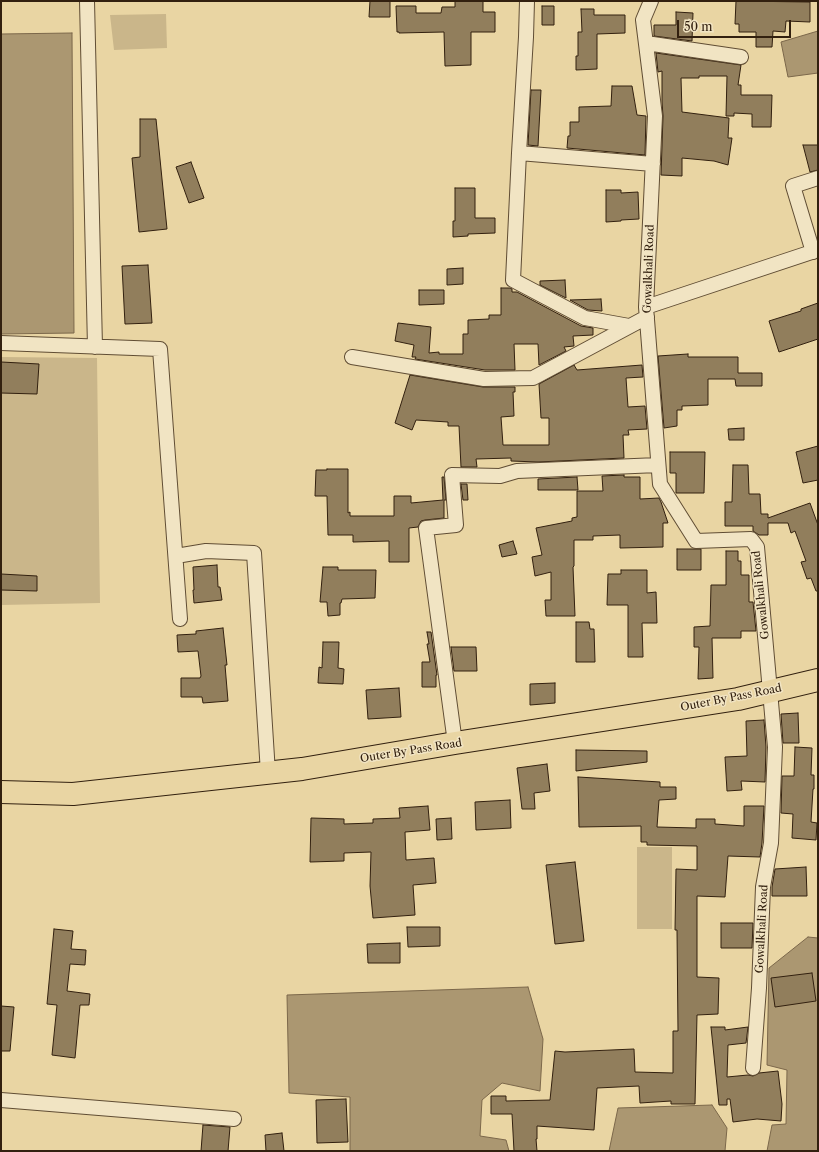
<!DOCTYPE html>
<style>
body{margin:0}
#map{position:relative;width:819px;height:1152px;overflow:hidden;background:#e9d5a3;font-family:"Libre Caslon Text",serif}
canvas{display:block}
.frame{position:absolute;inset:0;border:2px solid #32200f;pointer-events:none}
.scale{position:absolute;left:677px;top:20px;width:114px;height:18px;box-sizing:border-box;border:2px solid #32200f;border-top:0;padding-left:5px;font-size:12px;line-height:14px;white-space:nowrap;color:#32200f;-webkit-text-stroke:3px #f1e4c3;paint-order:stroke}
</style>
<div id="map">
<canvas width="819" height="1152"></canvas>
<div class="frame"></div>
<div class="scale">50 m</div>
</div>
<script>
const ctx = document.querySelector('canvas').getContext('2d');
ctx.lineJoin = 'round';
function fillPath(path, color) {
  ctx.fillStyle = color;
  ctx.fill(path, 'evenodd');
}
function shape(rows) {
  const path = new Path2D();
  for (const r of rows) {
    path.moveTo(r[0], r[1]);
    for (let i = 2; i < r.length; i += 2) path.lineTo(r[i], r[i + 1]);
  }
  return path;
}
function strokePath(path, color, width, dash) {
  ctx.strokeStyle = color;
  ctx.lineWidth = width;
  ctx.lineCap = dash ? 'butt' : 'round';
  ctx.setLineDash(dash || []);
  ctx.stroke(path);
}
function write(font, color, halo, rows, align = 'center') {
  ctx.font = font + ' "Libre Caslon Text",serif';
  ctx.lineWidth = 3;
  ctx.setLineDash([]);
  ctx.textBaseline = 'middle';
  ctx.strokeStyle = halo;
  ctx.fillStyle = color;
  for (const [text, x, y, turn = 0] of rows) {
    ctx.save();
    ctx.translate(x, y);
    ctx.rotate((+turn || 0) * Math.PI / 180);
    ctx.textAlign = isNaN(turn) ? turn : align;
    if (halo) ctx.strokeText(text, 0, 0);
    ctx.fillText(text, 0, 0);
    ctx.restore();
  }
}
fillPath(shape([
 [166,14,167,48,114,50,110,15],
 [1,357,97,358,100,603,1,605],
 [637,847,672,847,672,929,637,929]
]), '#cab68a');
const water = shape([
 [818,31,818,73,788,77,781,42,818,31],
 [72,33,74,333,1,334,1,34,72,33],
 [808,937,818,938,818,1151,767,1151,772,1125,786,1124,787,1070,767,1065,769,968,808,937],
 [528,987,543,1039,540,1091,502,1083,482,1100,480,1136,506,1140,509,1151,350,1151,350,1097,289,1093,287,995,528,987],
 [712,1105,727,1128,725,1151,609,1151,618,1108,712,1105]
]);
fillPath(water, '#ab9771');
strokePath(water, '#7b674a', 1);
const building = shape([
 [370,1,390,1,390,17,369,17,370,1],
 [455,1,483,1,483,12,495,12,495,32,471,32,471,65,445,66,444,32,399,33,399,32,397,32,396,6,416,6,416,13,441,13,442,7,455,7,455,1],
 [736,1,810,2,810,22,786,21,785,32,773,31,772,47,756,47,756,32,739,32,739,24,735,24,736,1],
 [542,6,554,6,554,25,542,25,542,6],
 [581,9,594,9,594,15,625,15,625,33,597,34,597,69,576,70,576,56,578,56,578,32,582,32,581,9],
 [676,12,693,13,692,41,654,36,654,25,676,25,676,12],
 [656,53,741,65,738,85,741,85,741,95,772,95,771,127,752,127,752,114,734,113,734,116,726,116,727,76,699,76,699,78,681,78,682,112,729,118,728,138,732,138,728,165,714,161,682,158,682,176,661,175,663,116,662,102,662,71,658,72,656,53],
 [612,86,632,86,637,115,646,116,645,155,567,148,568,136,570,136,570,122,579,122,579,107,611,106,612,86],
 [531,90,541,90,538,146,528,145,531,90],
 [140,119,156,119,167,229,139,232,132,158,140,157,140,119],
 [803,145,818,145,818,170,810,172,803,145],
 [191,162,204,198,189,203,176,167,191,162],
 [455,188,475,188,475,218,495,218,495,233,468,234,468,236,453,237,453,221,455,221,455,188],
 [606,190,621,190,621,193,638,192,639,219,621,220,621,221,606,222,606,190],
 [148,265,152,323,125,324,122,266,148,265],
 [463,268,463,284,447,285,447,269,463,268],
 [565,280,566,298,540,285,540,281,565,280],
 [501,288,510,288,512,289,512,292,517,292,581,326,593,328,593,335,573,336,574,346,564,347,566,351,539,365,538,344,514,344,515,370,485,370,415,359,416,357,412,357,414,345,395,341,398,323,431,327,429,353,439,352,439,354,463,354,463,334,468,334,468,320,489,319,489,315,501,315,501,288],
 [419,290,444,290,444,304,419,305,419,290],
 [601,299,602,311,588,310,570,300,601,299],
 [818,303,818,339,779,352,769,321,801,311,801,309,818,303],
 [688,354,688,357,738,357,738,373,762,373,762,386,736,386,735,379,708,379,708,405,682,406,682,410,677,410,677,426,664,428,658,356,688,354],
 [1,362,39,364,37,394,1,393,1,362],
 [574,365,577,370,642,365,643,377,626,378,628,407,645,406,647,429,628,430,629,435,623,435,624,458,538,462,511,461,511,458,476,459,477,467,461,467,459,426,448,426,448,422,416,420,412,430,395,423,410,375,483,387,515,387,515,392,513,392,514,416,501,417,503,445,549,445,549,418,541,418,539,384,574,365],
 [744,428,744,440,729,440,728,429,744,428],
 [818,446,818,480,803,483,796,452,818,446],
 [670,452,705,452,704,493,676,493,676,473,670,473,670,452],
 [733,465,748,465,749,494,760,494,761,514,768,514,768,518,810,503,818,525,818,591,816,591,811,578,807,579,801,562,806,561,795,531,791,533,788,523,768,523,768,535,759,535,753,531,753,526,725,526,725,502,732,502,733,465],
 [327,469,348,469,348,513,350,512,350,516,394,516,394,496,411,496,411,503,443,500,442,477,444,477,446,500,444,500,444,518,425,520,421,521,418,527,409,528,409,562,389,562,389,541,353,542,353,535,328,535,327,496,315,496,316,470,327,470,327,469],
 [624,475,624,477,640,477,640,499,659,498,661,502,668,523,663,523,663,547,620,548,620,535,593,536,593,540,574,540,574,566,573,567,575,616,546,616,545,600,551,600,551,572,535,576,532,557,542,555,536,528,572,521,572,518,577,517,577,491,603,491,602,476,624,475],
 [577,477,578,490,538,490,538,479,577,477],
 [461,484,467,484,468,500,463,500,461,484],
 [513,541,517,554,502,557,499,545,513,541],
 [677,549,701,549,701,570,677,570,677,549],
 [726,551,738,551,738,561,741,561,741,575,749,575,749,602,753,602,756,631,741,631,741,638,712,638,713,678,698,679,699,647,694,647,694,627,710,626,711,585,726,585,726,551],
 [217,565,218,587,220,587,222,600,194,603,193,590,194,590,193,567,217,565],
 [323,567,338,567,338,570,376,570,375,598,342,599,341,603,340,603,340,615,328,616,327,602,320,602,323,567],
 [621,570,647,570,647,593,656,592,657,623,642,623,643,657,628,657,628,605,607,605,608,574,621,574,621,570],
 [1,574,37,576,37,591,1,590,1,574],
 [576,622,589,622,590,629,594,629,595,662,576,662,576,622],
 [223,628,227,665,225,665,228,701,203,703,202,697,181,697,181,678,200,678,201,676,198,651,178,652,177,635,196,634,196,631,223,628],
 [427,632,431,632,437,675,436,675,436,687,422,687,422,662,430,662,427,644,429,644,427,632],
 [323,642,339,642,338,668,344,669,343,684,318,683,319,667,322,668,323,642],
 [451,647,476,647,477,671,454,671,451,647],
 [555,683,555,703,530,705,530,684,555,683],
 [399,688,401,717,368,719,366,690,399,688],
 [798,713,799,743,783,743,781,714,798,713],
 [764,720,766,747,765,782,741,781,742,790,727,791,725,757,747,756,746,721,764,720],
 [795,747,812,748,811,775,814,775,814,789,813,789,811,822,817,823,816,840,792,838,793,814,781,813,782,776,794,776,795,747],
 [576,750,647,751,647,762,576,771,576,750],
 [547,764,550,791,534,793,535,809,522,809,517,768,547,764],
 [578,777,660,782,660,787,676,787,676,799,659,800,657,827,696,828,696,819,715,819,715,824,744,826,744,806,764,806,762,843,760,857,728,856,725,897,697,896,697,977,719,978,718,1014,697,1015,695,1104,671,1104,671,1101,640,1103,639,1086,597,1088,594,1130,537,1126,537,1139,536,1139,537,1151,514,1151,512,1114,491,1114,491,1096,506,1096,506,1101,550,1100,555,1051,565,1052,634,1049,635,1072,673,1073,673,1031,678,1031,677,930,675,930,676,869,697,870,697,846,647,845,647,842,641,842,641,826,579,827,578,777],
 [510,800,511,828,476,830,475,802,510,800],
 [428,806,430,830,405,832,406,860,434,858,436,883,413,885,415,915,373,918,370,886,371,852,344,853,344,861,310,862,311,818,344,819,344,824,373,823,373,819,400,818,399,808,428,806],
 [451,818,452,839,437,840,436,819,451,818],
 [575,862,584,941,555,944,546,865,575,862],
 [806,867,807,896,772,896,772,887,775,869,806,867],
 [721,923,753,923,752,948,721,948,721,923],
 [407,927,440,927,440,946,408,947,407,927],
 [54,929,73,931,71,949,86,950,85,965,70,964,67,991,90,994,89,1005,80,1005,75,1058,52,1055,57,1005,47,1004,54,929],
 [400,943,400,963,368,963,367,944,400,943],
 [812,973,816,1001,775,1007,771,978,812,973],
 [1,1006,14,1007,10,1051,1,1051,1,1006],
 [711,1027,725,1027,725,1030,748,1027,746,1043,728,1045,727,1077,748,1075,753,1076,759,1073,778,1071,782,1104,781,1121,757,1119,733,1122,730,1099,727,1099,727,1105,719,1105,711,1027],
 [346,1099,348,1142,317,1143,316,1100,346,1099],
 [203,1125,230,1127,228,1151,201,1151,203,1125],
 [282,1133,284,1151,266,1151,265,1135,282,1133]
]);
fillPath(building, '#917e5c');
strokePath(building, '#32200f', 1);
const minor = shape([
 [87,1,95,347],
 [527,1,526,37,519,153,653,164],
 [651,1,643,20,655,116,646,307,660,484,696,541,751,539,757,547,775,747,771,843,763,887,759,988,753,1068],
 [646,43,741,57],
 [519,153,513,280,585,318,629,326],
 [813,252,793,186,818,178],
 [646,307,818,250],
 [1,343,160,349,180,619],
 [352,357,484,379,533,378,647,317],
 [176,556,206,551,254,553,268,773],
 [455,743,426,528,456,525,452,475,500,476,517,471,658,465],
 [1,1100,234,1119]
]);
const primary = shape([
 [1,792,73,794,302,769,455,743,738,699,818,680]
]);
strokePath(minor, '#604d34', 16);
strokePath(primary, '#32200f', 24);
strokePath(minor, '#f1e4c3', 14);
strokePath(primary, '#e9d5a3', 22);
write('11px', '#32200f', '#f1e4c3', [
 ["Gowalkhali Road",649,269,-88],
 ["Gowalkhali Road",761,595,-96],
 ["Outer By Pass Road",731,698,-11],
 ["Outer By Pass Road",411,751,-9],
 ["Gowalkhali Road",762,929,-87]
]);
</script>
